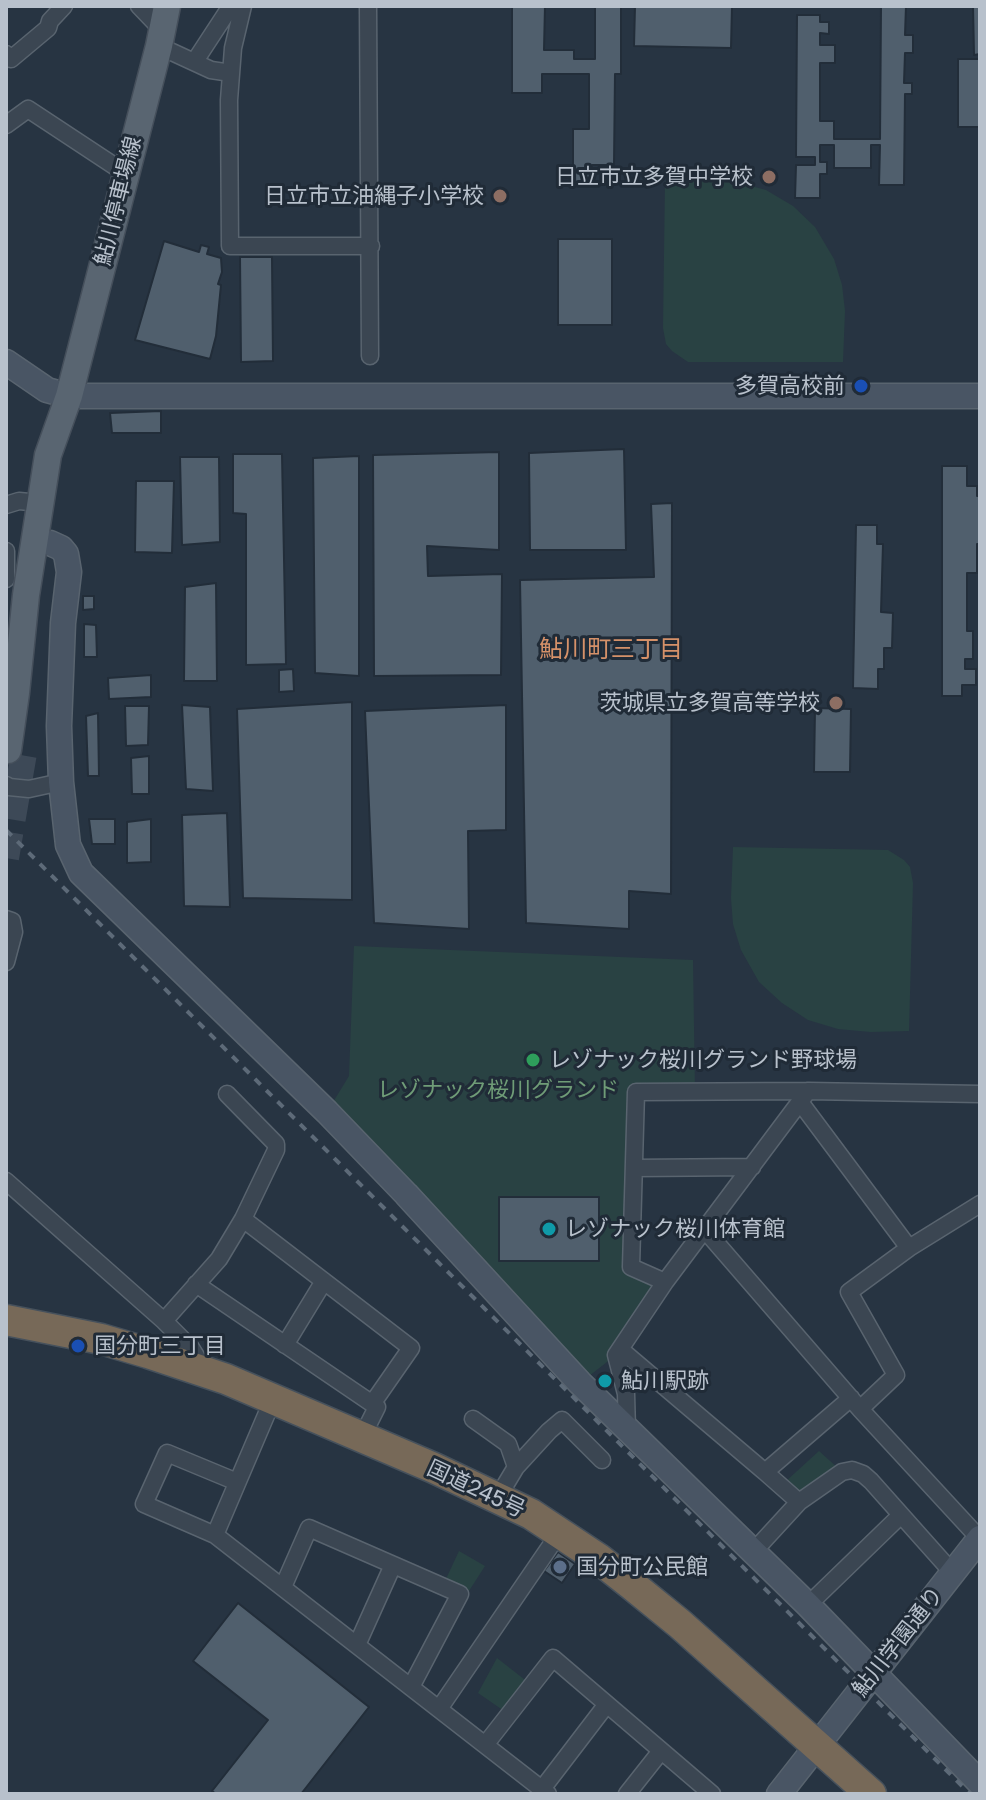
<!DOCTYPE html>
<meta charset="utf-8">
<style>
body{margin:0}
#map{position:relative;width:986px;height:1800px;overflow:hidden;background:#273442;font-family:"Golos Text",sans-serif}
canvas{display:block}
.frame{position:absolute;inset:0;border:8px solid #b8c1cc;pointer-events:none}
</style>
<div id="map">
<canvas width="986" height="1800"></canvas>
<div class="frame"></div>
</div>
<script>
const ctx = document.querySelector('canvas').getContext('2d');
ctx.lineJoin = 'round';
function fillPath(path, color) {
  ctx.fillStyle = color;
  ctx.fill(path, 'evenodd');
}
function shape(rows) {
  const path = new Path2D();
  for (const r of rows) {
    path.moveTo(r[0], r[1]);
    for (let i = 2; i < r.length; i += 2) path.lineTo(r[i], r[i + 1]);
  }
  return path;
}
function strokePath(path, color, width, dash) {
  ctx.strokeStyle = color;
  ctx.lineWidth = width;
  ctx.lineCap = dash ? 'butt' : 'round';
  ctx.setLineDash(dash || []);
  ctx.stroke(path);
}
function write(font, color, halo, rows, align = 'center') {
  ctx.font = font + ' "Golos Text","Noto Sans JP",sans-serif';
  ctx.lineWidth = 6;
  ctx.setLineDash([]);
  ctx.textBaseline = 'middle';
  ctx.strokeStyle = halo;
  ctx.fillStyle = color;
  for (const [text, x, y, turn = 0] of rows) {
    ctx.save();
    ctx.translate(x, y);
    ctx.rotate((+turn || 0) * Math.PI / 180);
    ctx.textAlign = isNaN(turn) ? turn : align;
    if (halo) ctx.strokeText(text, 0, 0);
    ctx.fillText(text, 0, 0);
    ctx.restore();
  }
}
fillPath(shape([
 [703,179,736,182,766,190,793,206,815,227,834,259,842,285,845,311,843,362,688,362,672,351,666,344,663,328,665,181],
 [733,847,888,850,904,860,910,867,913,883,909,1031,871,1032,838,1029,808,1020,782,1003,759,982,741,950,733,924,731,898],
 [354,946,693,960,695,1092,637,1092,631,1267,665,1282,616,1355,580,1383,327,1112,349,1076],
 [819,1451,839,1469,797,1494,785,1482],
 [459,1551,485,1566,469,1591,445,1581],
 [497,1658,529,1683,507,1713,478,1693]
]), '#294243');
const building = shape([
 [512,6,545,6,544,50,574,50,574,59,595,59,595,6,621,6,621,74,615,74,614,165,592,165,592,182,573,182,573,129,589,129,589,74,542,74,542,93,512,93,512,6],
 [635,6,732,6,731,48,634,46,635,6],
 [881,6,906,6,905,35,913,35,913,53,905,53,904,83,912,83,912,94,905,94,904,185,879,185,880,145,871,145,871,168,834,168,834,145,820,145,820,162,827,162,827,174,820,174,820,198,795,198,796,165,815,165,815,157,796,157,797,15,820,15,820,22,829,22,829,34,820,33,820,45,835,45,835,63,820,63,820,121,834,121,834,139,880,139,881,6],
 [973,6,980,6,980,54,974,55,973,6],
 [958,59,980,59,980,127,958,127,958,59],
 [558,239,612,239,612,325,558,325,558,239],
 [164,241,199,252,201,245,209,247,207,254,221,258,222,272,218,284,221,285,216,336,210,359,135,340,164,241],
 [240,257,272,257,273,361,241,362,240,257],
 [161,411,161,433,112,433,110,413,161,411],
 [624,449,626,550,530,550,529,453,624,449],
 [499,452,499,550,427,546,428,576,502,574,501,675,374,676,373,455,499,452],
 [233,454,282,454,286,664,246,665,246,514,233,513,233,454],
 [359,456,359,676,315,673,313,458,359,456],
 [180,457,219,457,220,542,182,545,180,457],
 [942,466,967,466,967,486,977,486,977,496,980,496,980,544,977,544,977,573,967,573,967,631,973,631,973,659,965,659,965,669,976,669,976,685,962,685,962,696,942,696,942,466],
 [136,481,174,481,172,553,135,552,136,481],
 [672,503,671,894,629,891,629,929,526,923,520,580,654,577,651,504,672,503],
 [856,525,877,525,877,544,883,544,881,612,893,613,892,648,884,648,884,669,878,669,878,689,853,688,856,525],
 [216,583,217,681,184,681,185,587,216,583],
 [83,596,94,596,94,609,83,610,83,596],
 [84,624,96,625,97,657,84,657,84,624],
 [293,669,294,691,279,692,279,670,293,669],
 [151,675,151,697,109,699,108,678,151,675],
 [352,702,352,900,243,898,237,709,352,702],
 [182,705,210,707,213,791,186,789,182,705],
 [506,705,506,830,468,831,469,929,374,923,365,711,506,705],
 [125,706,149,706,148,745,126,746,125,706],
 [815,708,851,709,850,772,814,772,815,708],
 [98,713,99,776,88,776,86,716,98,713],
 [149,756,149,794,132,794,131,758,149,756],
 [227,813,230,907,184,906,182,815,227,813],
 [89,819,115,819,115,844,92,844,89,819],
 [151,819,151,862,127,863,127,822,151,819],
 [499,1197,599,1197,599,1261,499,1261,499,1197],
 [558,1552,575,1564,562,1583,544,1571,558,1552],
 [238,1603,369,1707,301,1794,216,1794,212,1791,268,1720,193,1661,238,1603]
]);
fillPath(building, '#505f6d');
strokePath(building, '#222d39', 2);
strokePath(shape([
 [6,858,24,753]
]), '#3d4957', 26, [26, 13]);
const street = shape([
 [139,6,162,30],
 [243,6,233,48,229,100,230,246,371,246],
 [368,6,370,356],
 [159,46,211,70,231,73],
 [6,54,11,59,48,28,50,21,64,6],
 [195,61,231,6],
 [6,125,28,109,125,173],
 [6,505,19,501,40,503],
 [6,551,6,579],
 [6,785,9,787,29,789,61,782],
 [6,919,12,921,14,932,6,962],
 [800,1102,909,1248,980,1204],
 [634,1168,752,1167],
 [6,1181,164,1321,191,1348,196,1356,195,1368],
 [243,1219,411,1348,372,1404],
 [705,1230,860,1409,979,1538],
 [665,1282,631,1267,636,1092,808,1091,980,1094],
 [196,1284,377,1407,362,1437],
 [164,1321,219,1259,243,1219,276,1150,276,1144,227,1094],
 [285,1345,324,1281],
 [620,1349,765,1472],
 [273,1399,215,1535,548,1794],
 [860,1409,896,1375,849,1292,909,1248],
 [473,1419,508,1444,516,1467],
 [627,1431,626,1394,616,1355,665,1282,808,1091],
 [498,1497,516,1467,549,1431,562,1420,602,1460],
 [799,1502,765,1472,851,1398],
 [215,1535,144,1504,167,1453,237,1482],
 [754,1551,799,1502,842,1472,852,1470,863,1474,871,1481,952,1572],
 [283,1587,309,1528,460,1594,411,1687],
 [808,1605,901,1515],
 [357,1645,393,1565],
 [439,1709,560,1532],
 [485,1745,553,1658,712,1794],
 [542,1789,607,1704],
 [627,1794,661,1751]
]);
const secondary = shape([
 [6,362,47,390,69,396,980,396],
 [50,543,61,548,66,554,69,572,63,623,59,726,61,782,68,845,81,873,327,1112,406,1194,580,1383,808,1605,980,1783],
 [779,1794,980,1538]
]);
const primary = shape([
 [8,750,16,693,26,595,48,455,69,396,159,46,167,6]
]);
const highway = shape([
 [6,1320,101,1339,148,1353,226,1379,434,1468,531,1514,599,1559,632,1585,680,1624,871,1794]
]);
strokePath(street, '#59646f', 19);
strokePath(secondary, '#59646f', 27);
strokePath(primary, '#454f5b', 29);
strokePath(highway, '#46515c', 33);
strokePath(street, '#3b4652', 16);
strokePath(secondary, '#495564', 24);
strokePath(primary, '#596571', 26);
strokePath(highway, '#776958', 30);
strokePath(shape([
 [6,830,970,1794]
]), '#5d6a78', 4, [8, 8]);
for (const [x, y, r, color] of [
 [769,177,8,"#8d6e63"],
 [500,196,8,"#8d6e63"],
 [861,386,8,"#1a4fb4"],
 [836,703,8,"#8d6e63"],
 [533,1060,8,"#2e9e5b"],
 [549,1229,8,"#0f9aa8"],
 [78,1346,8,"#1a4fb4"],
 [605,1381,8,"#0f9aa8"],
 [560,1567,8,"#5c6f8a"]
]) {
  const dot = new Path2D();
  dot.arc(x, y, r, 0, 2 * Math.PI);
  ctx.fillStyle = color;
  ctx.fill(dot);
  strokePath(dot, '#202b37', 3);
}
write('22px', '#b8c1cc', '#202b37', [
 ["日立市立多賀中学校",753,177,"right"],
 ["日立市立油縄子小学校",484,196,"right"],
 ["多賀高校前",845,386,"right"],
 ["茨城県立多賀高等学校",820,703,"right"],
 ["レゾナック桜川グランド野球場",549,1060],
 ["レゾナック桜川体育館",565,1229],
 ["国分町三丁目",94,1346],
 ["鮎川駅跡",621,1381],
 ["国分町公民館",576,1567]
], 'left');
write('22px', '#b8c1cc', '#202b37', [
 ["鮎川停車場線",118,201,-76],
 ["国道245号",476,1489,25],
 ["鮎川学園通り",898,1642,-52]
]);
write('22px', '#6f9c77', '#202b37', [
 ["レゾナック桜川グランド",498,1090]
]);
write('24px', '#d59169', '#202b37', [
 ["鮎川町三丁目",611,649]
]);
</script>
